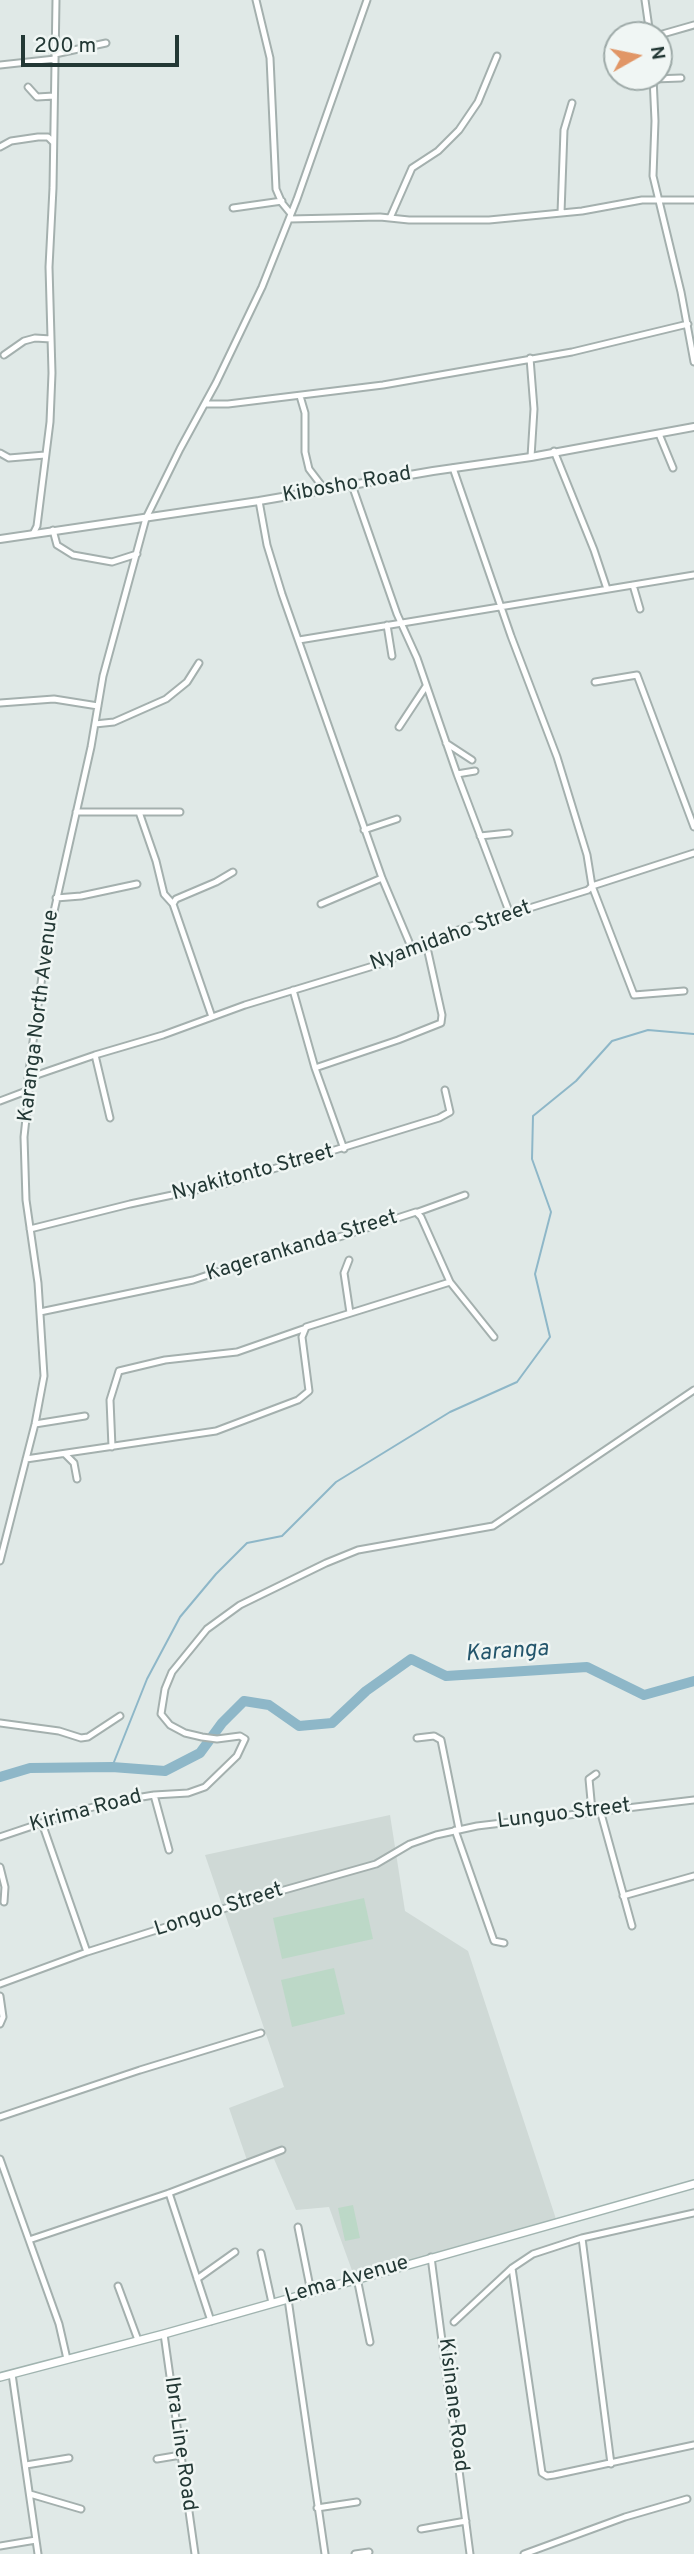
<!DOCTYPE html>
<style>
body{margin:0}
#map{position:relative;width:694px;height:2554px;overflow:hidden;background:#e0e9e7;font-family:Overpass,sans-serif}
canvas{display:block}
.north{position:absolute;left:603px;top:21px;width:70px;height:70px;box-sizing:border-box;background:#f0f6f4;border:2px solid #9eaaa8;border-radius:50%;rotate:81deg;font-size:19px;font-weight:700;line-height:28px;text-align:center;color:#233835}
.north::after{content:'';display:block;margin:auto;width:24px;height:32px;background:#e19666;clip-path:polygon(50% 0,100% 100%,50% 72%,0 100%)}
.scale{position:absolute;left:21px;top:35px;width:158px;height:32px;box-sizing:border-box;border:4px solid #233835;border-top:0;padding-left:9px;font-size:21px;line-height:24px;white-space:nowrap;color:#233835;-webkit-text-stroke:5px #f0f6f4;paint-order:stroke}
</style>
<div id="map">
<canvas width="694" height="2554"></canvas>
<div class="north">N</div>
<div class="scale">200 m</div>
</div>
<script>
const ctx = document.querySelector('canvas').getContext('2d');
ctx.lineJoin = 'round';
function fillPath(path, color) {
  ctx.fillStyle = color;
  ctx.fill(path, 'evenodd');
}
function shape(rows) {
  const path = new Path2D();
  for (const r of rows) {
    path.moveTo(r[0], r[1]);
    for (let i = 2; i < r.length; i += 2) path.lineTo(r[i], r[i + 1]);
  }
  return path;
}
function strokePath(path, color, width, dash) {
  ctx.strokeStyle = color;
  ctx.lineWidth = width;
  ctx.lineCap = dash ? 'butt' : 'round';
  ctx.setLineDash(dash || []);
  ctx.stroke(path);
}
function write(font, color, halo, rows, align = 'center') {
  ctx.font = font + ' Overpass,sans-serif';
  ctx.lineWidth = 5;
  ctx.setLineDash([]);
  ctx.textBaseline = 'middle';
  ctx.strokeStyle = halo;
  ctx.fillStyle = color;
  for (const [text, x, y, turn = 0] of rows) {
    ctx.save();
    ctx.translate(x, y);
    ctx.rotate((+turn || 0) * Math.PI / 180);
    ctx.textAlign = isNaN(turn) ? turn : align;
    if (halo) ctx.strokeText(text, 0, 0);
    ctx.fillText(text, 0, 0);
    ctx.restore();
  }
}
fillPath(shape([
 [390,1815,405,1911,468,1951,556,2219,354,2276,329,2207,296,2210,274,2159,248,2163,229,2108,284,2087,205,1855]
]), '#cfd9d6');
fillPath(shape([
 [364,1898,373,1939,282,1959,273,1918],
 [334,1968,345,2014,292,2027,281,1980],
 [353,2205,360,2238,345,2241,338,2208]
]), '#bcd8c7');
strokePath(shape([
 [112,1767,147,1679,180,1617,216,1574,247,1543,282,1536,336,1482,450,1412,517,1382,550,1337,535,1274,551,1212,532,1159,533,1116,576,1081,612,1041,648,1030,694,1034]
]), '#8eb7c8', 2);
strokePath(shape([
 [0,1777,30,1768,112,1767,165,1771,200,1753,222,1723,244,1701,269,1705,299,1726,332,1723,366,1691,411,1659,446,1676,587,1667,644,1695,694,1681]
]), '#8eb7c8', 10);
const minor = shape([
 [256,0,270,58,276,189,282,203,291,214],
 [645,0,650,35],
 [659,35,694,25],
 [55,54,106,43],
 [0,65,55,59],
 [653,77,655,121,653,176,681,292,694,362],
 [654,79,681,78],
 [28,87,37,97,54,96],
 [0,147,11,141,38,137,48,137,53,142],
 [233,208,282,201],
 [561,213,564,130,572,103],
 [390,218,412,168,438,151,459,130,478,102,497,56],
 [289,219,380,217,409,220,489,220,582,211,642,200,694,200],
 [4,355,24,341,35,338,51,339],
 [530,358,534,409,531,457],
 [300,396,305,413,305,452,309,469,325,490],
 [205,404,228,404,383,385,572,352,688,324],
 [659,434,673,468],
 [554,451,594,550,607,589],
 [0,453,9,458,45,455],
 [352,485,397,614,417,658,457,774,510,914],
 [259,501,267,545,282,594,382,878,412,949],
 [53,530,57,545,73,555,112,562,137,554],
 [33,534,37,526,50,422,52,373,49,267,53,188,56,0],
 [633,585,640,609],
 [387,625,392,656],
 [299,640,694,575],
 [595,682,637,675,694,827],
 [0,703,54,699,98,706],
 [95,724,114,722,166,699,187,682,199,663],
 [399,727,426,686],
 [446,743,472,760],
 [457,774,475,771],
 [76,812,180,812],
 [139,812,156,861,164,894,173,904],
 [364,830,397,819],
 [480,836,509,833],
 [56,898,81,896,137,884],
 [321,904,382,878],
 [293,990,315,1068,344,1149],
 [684,991,634,995,592,886,694,853],
 [212,1017,173,904,176,899,216,882,233,872],
 [95,1055,110,1118],
 [315,1068,398,1040,441,1023,442,1015,426,943],
 [28,1078,95,1055,163,1035,245,1005,383,963,458,930,588,890,592,886,587,855,557,757,511,636,453,468],
 [0,1101,29,1090],
 [418,1212,465,1195],
 [30,1229,130,1204,224,1184,439,1118,450,1112,445,1090],
 [349,1260,344,1273,350,1313],
 [40,1312,193,1280,253,1260,339,1237,416,1212,421,1217,450,1282,494,1337],
 [35,1424,85,1416],
 [112,1447,110,1400,119,1371,165,1360,237,1352,303,1329],
 [65,1454,74,1463,77,1479],
 [26,1459,216,1431,298,1400,309,1391,302,1337,306,1327,450,1282],
 [0,1561,35,1424,44,1376,38,1283,26,1200,24,1137,29,1090,28,1078,46,947,91,747,103,676,146,518,180,449,216,383,262,287,297,199,367,0],
 [0,1723,59,1731,81,1738,88,1737,120,1716],
 [417,1738,434,1736,441,1740,459,1829],
 [154,1795,169,1850],
 [600,1810,632,1926],
 [592,1811,589,1779,596,1774],
 [42,1823,87,1952],
 [455,1830,494,1941,504,1943],
 [0,1837,77,1811,118,1801,154,1795,188,1793,205,1787,237,1756,245,1739,240,1736,217,1739,202,1737,185,1733,170,1725,161,1714,165,1689,172,1672,207,1629,240,1605,326,1563,358,1550,493,1526,694,1390],
 [0,1867,5,1887,4,1902],
 [623,1896,694,1876],
 [0,1984,87,1952,270,1894,376,1864,410,1844,436,1835,477,1826,694,1800],
 [0,1996,3,2017,0,2024],
 [0,2117,140,2070,261,2033],
 [0,2159,59,2324,67,2359],
 [169,2193,211,2321],
 [298,2227,311,2292],
 [582,2238,611,2464],
 [29,2240,169,2193,282,2150],
 [261,2253,272,2303],
 [431,2257,470,2554],
 [512,2268,542,2473,547,2476,554,2475,694,2445],
 [357,2278,370,2342],
 [197,2279,235,2252],
 [118,2286,138,2340],
 [288,2299,325,2554],
 [454,2322,512,2268,533,2254,582,2238,694,2213],
 [164,2334,195,2554],
 [12,2374,38,2554],
 [157,2459,181,2455],
 [26,2465,69,2458],
 [30,2494,81,2509],
 [317,2508,357,2502],
 [421,2529,466,2521],
 [0,2546,36,2540],
 [355,2554,369,2552],
 [524,2554,625,2517,687,2499]
]);
const tertiary = shape([
 [0,539,259,501,433,471,531,457,694,427]
]);
const secondary = shape([
 [0,2377,164,2334,694,2184]
]);
strokePath(minor, '#a4b0ae', 9);
strokePath(tertiary, '#a4b0ae', 10);
strokePath(secondary, '#a1b4b0', 10);
strokePath(minor, '#fff', 5);
strokePath(tertiary, '#fff', 6);
strokePath(secondary, '#fff', 7);
write('21px', '#233835', '#f0f6f4', [
 ["Kibosho Road",347,486,-10],
 ["Nyamidaho Street",451,937,-20],
 ["Karanga North Avenue",40,1016,-83],
 ["Nyakitonto Street",253,1174,-15],
 ["Kagerankanda Street",302,1247,-17],
 ["Kirima Road",86,1812,-15],
 ["Lunguo Street",564,1815,-7],
 ["Longuo Street",219,1911,-18],
 ["Lema Avenue",347,2281,-16],
 ["Kisinane Road",452,2405,83],
 ["Ibra Line Road",179,2444,82]
]);
write('italic 23px', '#24566c', '#f0f6f4', [
 ["Karanga",507,1653,-4]
]);
</script>
